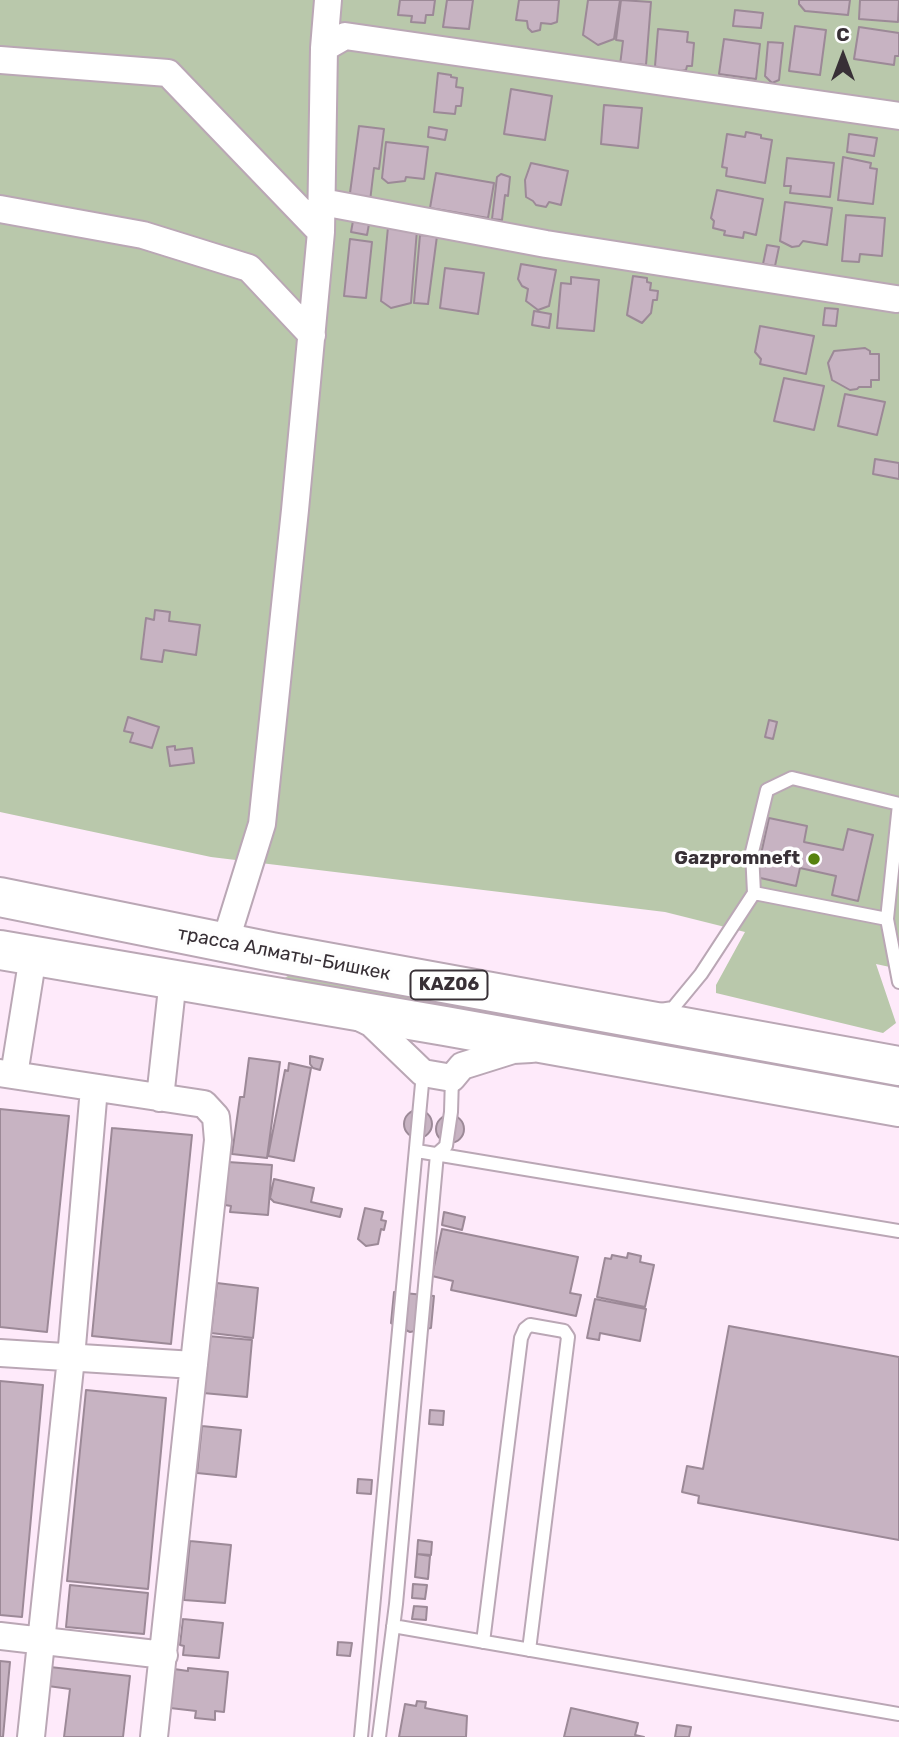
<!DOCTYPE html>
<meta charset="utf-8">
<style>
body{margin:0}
#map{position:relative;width:899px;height:1737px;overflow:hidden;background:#feeafa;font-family:Rubik,sans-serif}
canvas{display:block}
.north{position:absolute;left:808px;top:21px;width:70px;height:70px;-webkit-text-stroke:5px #fefefe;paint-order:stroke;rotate:0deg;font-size:19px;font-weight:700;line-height:28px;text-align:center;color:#383036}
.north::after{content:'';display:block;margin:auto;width:24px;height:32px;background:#383036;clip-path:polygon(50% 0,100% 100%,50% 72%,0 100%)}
</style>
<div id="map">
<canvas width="899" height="1737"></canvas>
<div class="north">С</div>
</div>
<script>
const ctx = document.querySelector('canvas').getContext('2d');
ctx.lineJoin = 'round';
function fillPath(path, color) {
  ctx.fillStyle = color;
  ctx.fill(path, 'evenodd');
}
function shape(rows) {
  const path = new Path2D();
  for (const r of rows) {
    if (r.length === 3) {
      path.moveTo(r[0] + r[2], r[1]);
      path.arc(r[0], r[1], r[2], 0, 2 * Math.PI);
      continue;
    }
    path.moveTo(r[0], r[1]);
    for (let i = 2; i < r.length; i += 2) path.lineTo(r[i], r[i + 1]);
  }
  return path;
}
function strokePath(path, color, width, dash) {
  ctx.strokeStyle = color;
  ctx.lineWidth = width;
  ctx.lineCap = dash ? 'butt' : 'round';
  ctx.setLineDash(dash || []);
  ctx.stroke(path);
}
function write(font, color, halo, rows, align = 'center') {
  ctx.font = font + ' Rubik,sans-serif';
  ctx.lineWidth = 7;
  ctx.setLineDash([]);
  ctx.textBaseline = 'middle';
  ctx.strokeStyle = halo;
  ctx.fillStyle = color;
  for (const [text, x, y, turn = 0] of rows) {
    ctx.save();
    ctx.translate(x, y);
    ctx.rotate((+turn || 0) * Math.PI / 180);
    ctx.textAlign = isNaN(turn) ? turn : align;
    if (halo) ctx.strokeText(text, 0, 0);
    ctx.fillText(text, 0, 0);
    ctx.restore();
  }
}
fillPath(shape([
 [0,0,899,0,899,969,876,964,896,1023,883,1033,716,993,716,985,745,932,665,912,211,857,0,812],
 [296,971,899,1077,899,1090,283,979]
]), '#b9c8ab');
const building = shape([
 [400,0,435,0,433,15,426,15,425,23,411,22,412,16,398,15,400,0],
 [447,0,473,0,469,29,443,27,447,0],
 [519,0,559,0,557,22,551,24,541,23,540,30,532,32,528,28,527,21,516,20,519,0],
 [588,0,620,0,614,39,598,45,583,35,588,0],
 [621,0,651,2,646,65,636,64,636,67,620,65,623,41,616,40,621,0],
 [799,0,850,0,848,15,805,11,799,4,799,0],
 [860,0,899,0,898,22,859,19,860,0],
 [735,10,763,13,761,28,733,26,735,10],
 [795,26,826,30,820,75,789,71,795,26],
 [859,27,899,33,899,56,895,56,894,65,854,59,859,27],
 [658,29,688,32,687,42,694,43,692,66,687,66,686,70,671,73,655,66,658,29],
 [724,39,760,44,756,79,719,74,724,39],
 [768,42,783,43,779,80,772,83,765,76,768,42],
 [438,73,451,75,451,77,457,78,456,87,463,88,461,106,456,106,455,114,434,112,438,73],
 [511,89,552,96,545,140,504,134,511,89],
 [604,105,642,108,638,148,601,144,604,105],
 [359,126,384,129,379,169,374,168,370,201,354,198,350,193,359,126],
 [429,127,447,130,445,140,428,137,429,127],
 [746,132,761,135,761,138,772,140,765,183,726,176,727,168,722,167,727,134,745,137,746,132],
 [849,134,877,138,874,156,847,152,849,134],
 [386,142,428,147,424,179,406,177,405,181,388,183,382,178,386,142],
 [843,157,871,163,870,168,877,169,873,204,838,200,843,157],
 [787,158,834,163,830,197,790,193,791,186,784,186,787,158],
 [531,163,568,171,561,205,549,202,546,207,536,205,533,201,526,197,525,180,531,163],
 [436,173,494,183,488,218,430,208,436,173],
 [501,174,510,177,508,196,505,195,502,220,492,219,497,177,501,174],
 [717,190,763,199,756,235,744,232,743,238,724,235,725,231,713,228,714,221,711,218,717,190],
 [785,202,832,208,827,245,803,241,799,246,792,247,780,241,785,202],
 [846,215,885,218,882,256,860,254,859,262,842,261,846,215],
 [353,221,369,224,367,235,351,232,353,221],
 [388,227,417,230,411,303,391,308,381,301,388,227],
 [420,235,437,236,428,304,414,303,420,235],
 [350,239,372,242,366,298,344,296,350,239],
 [767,245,779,247,775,266,763,264,767,245],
 [521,264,556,270,549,306,538,310,526,301,528,289,522,286,518,279,521,264],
 [445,268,484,273,478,314,440,308,445,268],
 [633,276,647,278,647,282,651,283,650,290,658,291,657,300,653,300,651,313,642,323,627,315,633,276],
 [571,277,599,280,594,331,557,328,561,283,571,284,571,277],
 [825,308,838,309,836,326,823,325,825,308],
 [534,311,551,314,549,328,532,325,534,311],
 [760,326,814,336,806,374,760,364,761,359,755,352,760,326],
 [865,348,870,351,870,354,879,354,879,380,871,380,871,387,859,387,857,389,850,390,832,380,828,363,834,351,865,348],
 [784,378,824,386,814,430,774,421,784,378],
 [845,394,885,402,877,435,838,426,845,394],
 [875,459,899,463,899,479,873,474,875,459],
 [155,610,170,612,169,621,200,625,196,655,164,650,162,662,141,659,146,618,154,620,155,610],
 [128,717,159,727,152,748,130,742,133,733,124,731,128,717],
 [769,720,777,722,773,739,765,737,769,720],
 [175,746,175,750,192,748,194,763,170,766,167,747,175,746],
 [769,818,807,826,804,842,843,850,848,829,873,835,858,901,832,895,836,876,800,868,796,886,756,877,769,818],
 [310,1056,323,1059,320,1070,313,1068,310,1064,310,1056],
 [249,1058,280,1062,267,1158,232,1154,240,1097,244,1097,249,1058],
 [289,1063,311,1068,294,1161,268,1156,285,1070,288,1071,289,1063],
 [0,1109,69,1116,47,1332,0,1327,0,1109],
 [418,1124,14],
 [450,1129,14],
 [112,1128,192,1135,171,1344,92,1336,112,1128],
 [228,1162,272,1165,268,1215,230,1212,231,1206,225,1205,228,1162],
 [274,1179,314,1188,311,1202,342,1209,340,1217,274,1202,270,1198,274,1179],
 [365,1208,383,1212,381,1220,386,1221,384,1230,381,1229,378,1244,366,1246,358,1239,365,1208],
 [444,1212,465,1217,462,1230,442,1225,444,1212],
 [442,1229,578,1257,570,1293,581,1295,576,1316,451,1290,453,1281,432,1276,442,1229],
 [628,1253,641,1256,640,1262,654,1265,645,1307,597,1297,605,1258,611,1259,612,1255,627,1258,628,1253],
 [217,1283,258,1288,253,1338,211,1333,217,1283],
 [394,1292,434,1296,431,1328,410,1332,391,1323,394,1292],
 [595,1299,646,1309,640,1341,600,1333,599,1340,587,1338,595,1299],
 [729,1326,899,1357,899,1540,698,1503,699,1496,682,1492,687,1466,703,1469,729,1326],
 [208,1336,252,1340,247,1397,203,1393,208,1336],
 [0,1381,43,1385,22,1617,0,1615,0,1381],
 [86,1390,166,1398,148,1589,67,1581,86,1390],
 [430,1410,444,1411,443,1425,429,1424,430,1410],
 [202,1426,241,1430,236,1477,197,1473,202,1426],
 [358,1479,372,1480,371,1494,357,1493,358,1479],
 [418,1540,432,1542,431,1555,417,1554,418,1540],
 [190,1541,231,1545,225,1603,184,1600,190,1541],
 [417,1554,430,1556,428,1579,415,1577,417,1554],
 [413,1584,427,1585,425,1599,412,1598,413,1584],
 [70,1585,148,1593,144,1634,66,1627,70,1585],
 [414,1606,427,1607,426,1620,412,1619,414,1606],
 [183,1619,223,1623,219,1658,183,1655,184,1646,180,1645,183,1619],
 [338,1642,352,1643,350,1656,337,1655,338,1642],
 [0,1661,10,1662,3,1737,0,1737,0,1661],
 [50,1667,130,1676,123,1737,64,1737,70,1689,48,1686,50,1667],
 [188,1668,228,1672,224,1712,215,1711,215,1720,195,1718,196,1711,170,1708,174,1669,188,1671,188,1668],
 [417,1701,426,1702,425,1708,467,1716,466,1737,399,1737,405,1704,416,1706,417,1701],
 [571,1708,638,1723,635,1735,644,1737,564,1737,571,1708],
 [677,1725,691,1727,689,1737,675,1737,677,1725]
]);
fillPath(building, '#c7b3c2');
strokePath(building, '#9c8997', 2);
const service = shape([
 [754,893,752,852,767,790,792,778,899,804,887,919],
 [660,1010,673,1008,701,974,754,893,887,919,899,982],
 [417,1151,899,1231],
 [393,1626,899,1714],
 [483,1642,521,1338,525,1329,530,1325,564,1331,568,1337,529,1650],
 [361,1737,423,1073],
 [379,1737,396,1604,437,1154,446,1146,451,1112,452,1078]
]);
const minor = shape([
 [324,48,345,36,899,116],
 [0,60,168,73,321,232],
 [322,202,546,244,896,299],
 [0,209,143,235,249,268,312,335],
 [225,943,262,824,295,510,321,232,324,48,328,0],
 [355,1015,371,1023,423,1073,452,1078,462,1066,513,1050,531,1049],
 [0,1073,204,1104,216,1117,218,1140,154,1737],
 [14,1075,33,956],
 [160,1098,173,979],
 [0,1353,194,1365],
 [0,1636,164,1655],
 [31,1737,71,1358,94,1088]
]);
const trunk = shape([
 [0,897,272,952,899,1066],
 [0,950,445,1026,899,1107]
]);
strokePath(service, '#baa7b5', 16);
strokePath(minor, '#baa7b5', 30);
strokePath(trunk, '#baa7b5', 42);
strokePath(service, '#fff', 12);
strokePath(minor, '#fff', 26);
strokePath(trunk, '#fff', 38);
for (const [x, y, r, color] of [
 [814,859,7,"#56820e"]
]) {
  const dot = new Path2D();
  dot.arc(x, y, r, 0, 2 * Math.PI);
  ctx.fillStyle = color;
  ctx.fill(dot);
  strokePath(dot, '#fefefe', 2.5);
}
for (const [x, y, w] of [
 [449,985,77]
]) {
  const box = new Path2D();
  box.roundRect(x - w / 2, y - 14.5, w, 29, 5);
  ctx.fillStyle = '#fefefe';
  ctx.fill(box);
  strokePath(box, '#383036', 2);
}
write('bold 18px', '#383036', null, [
 ["KАZ06",449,985]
]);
write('bold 19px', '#383036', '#fefefe', [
 ["Gazpromneft",800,859]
], 'right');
write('19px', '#383036', '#fefefe', [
 ["трасса Алматы-Бишкек",284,954,11]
]);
</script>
